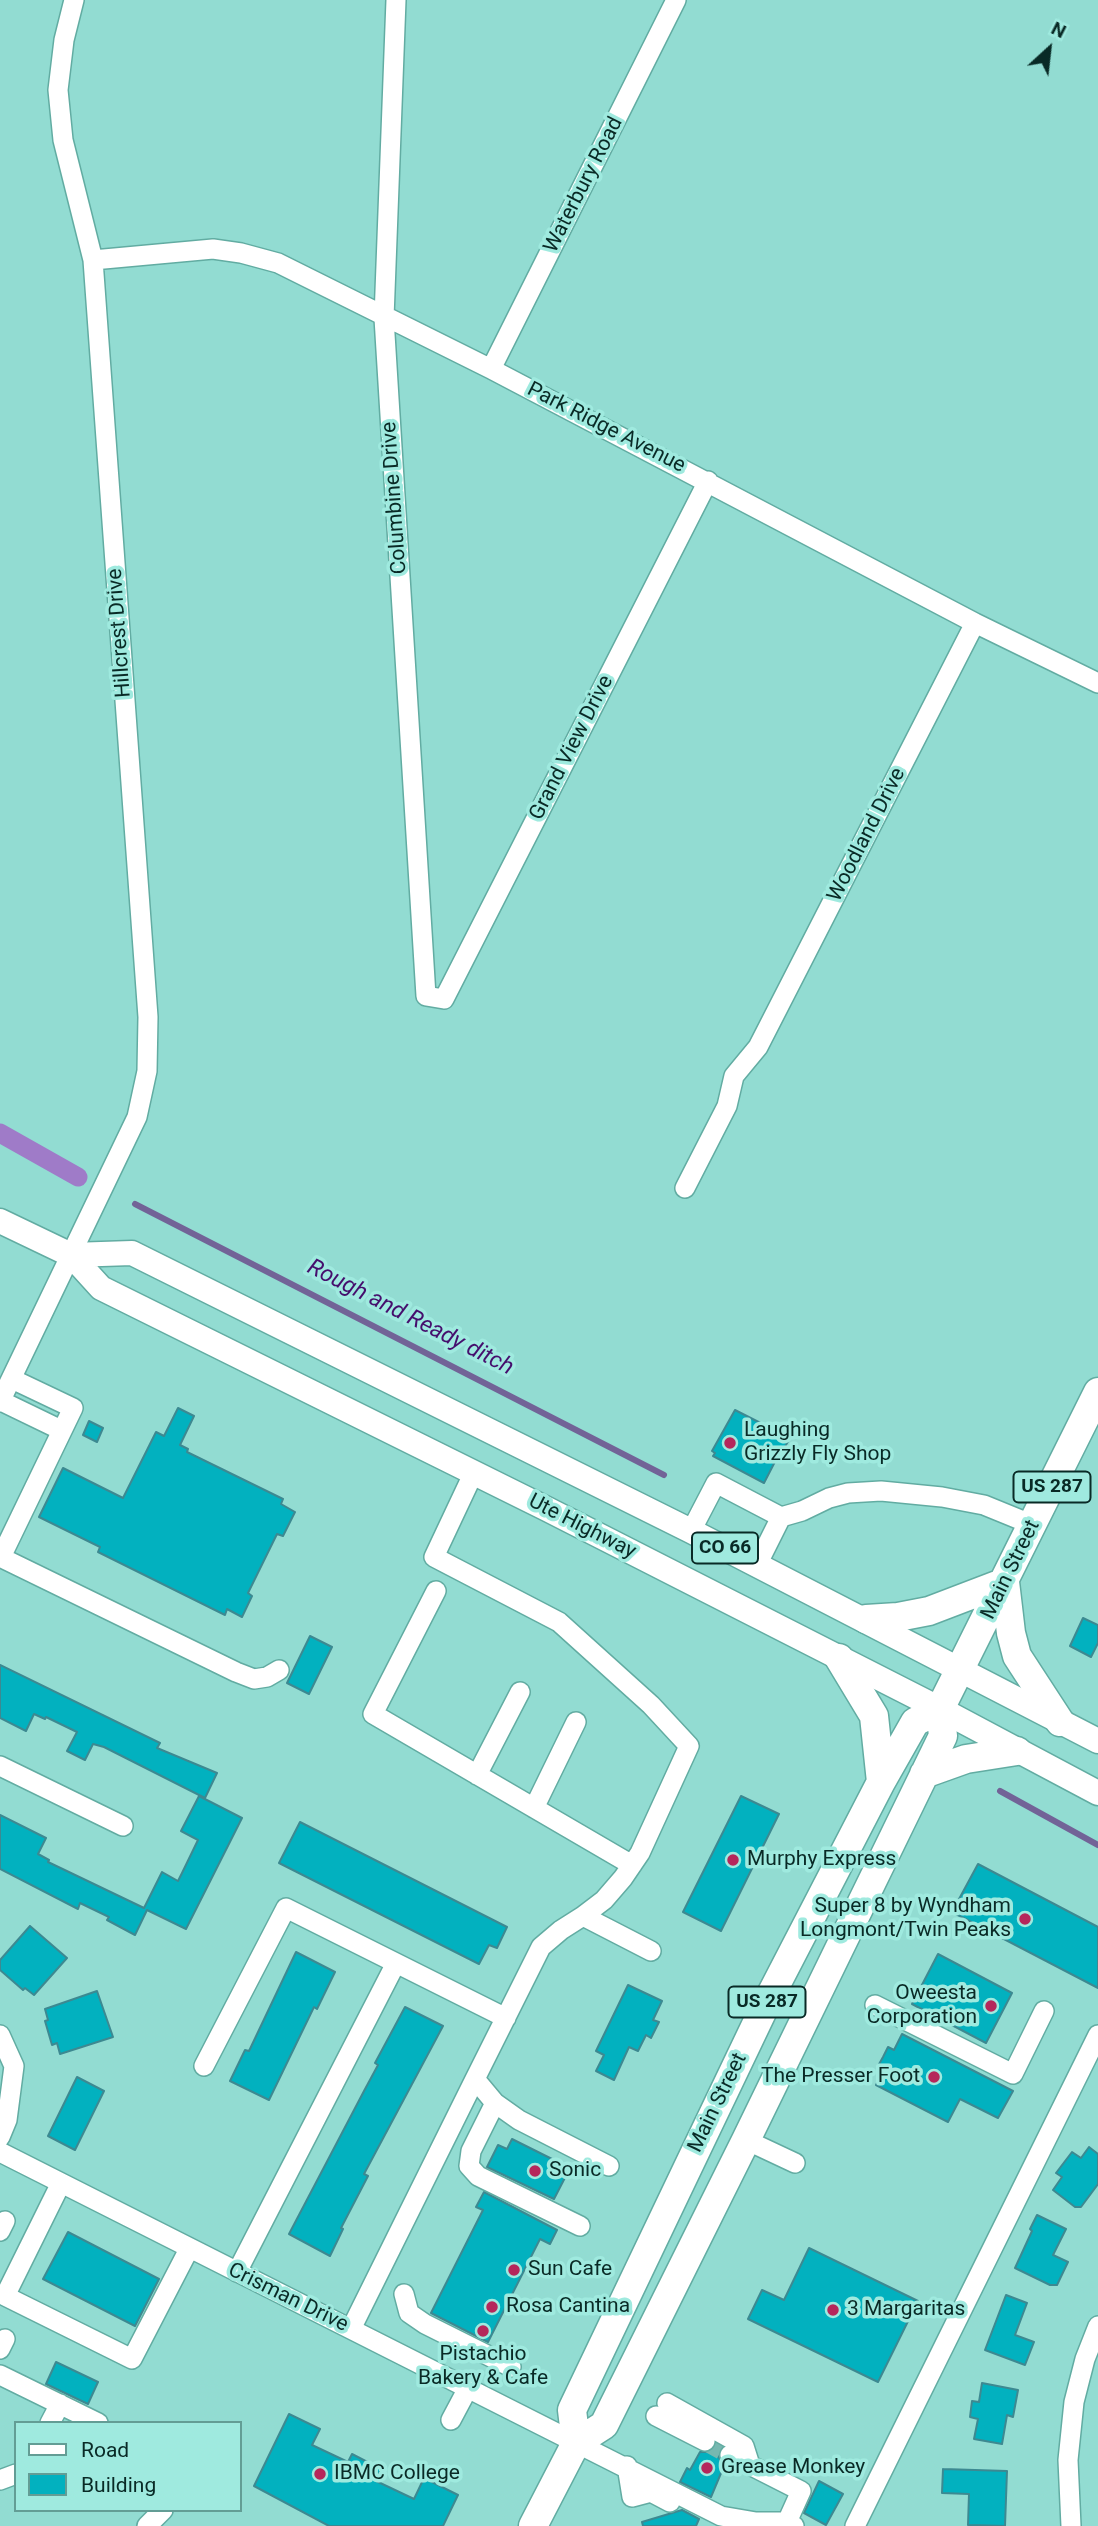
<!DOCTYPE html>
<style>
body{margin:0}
#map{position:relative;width:1098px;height:2526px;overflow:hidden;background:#92dcd2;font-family:Roboto,sans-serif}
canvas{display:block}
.legend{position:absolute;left:14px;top:2421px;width:228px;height:91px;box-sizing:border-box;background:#9feadf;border:2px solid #639d95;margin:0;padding:9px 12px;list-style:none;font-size:21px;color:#092a26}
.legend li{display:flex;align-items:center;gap:14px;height:35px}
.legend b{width:35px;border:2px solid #639d95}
.north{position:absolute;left:1014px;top:14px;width:70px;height:70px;-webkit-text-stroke:5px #9feadf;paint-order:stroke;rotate:27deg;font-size:19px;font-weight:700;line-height:28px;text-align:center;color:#092a26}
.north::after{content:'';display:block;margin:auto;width:24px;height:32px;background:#092a26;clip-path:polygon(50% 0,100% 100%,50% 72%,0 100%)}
</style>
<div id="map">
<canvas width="1098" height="2526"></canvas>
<ul class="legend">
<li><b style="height:9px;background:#fff"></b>Road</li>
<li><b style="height:19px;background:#02b1bf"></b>Building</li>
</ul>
<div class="north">N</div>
</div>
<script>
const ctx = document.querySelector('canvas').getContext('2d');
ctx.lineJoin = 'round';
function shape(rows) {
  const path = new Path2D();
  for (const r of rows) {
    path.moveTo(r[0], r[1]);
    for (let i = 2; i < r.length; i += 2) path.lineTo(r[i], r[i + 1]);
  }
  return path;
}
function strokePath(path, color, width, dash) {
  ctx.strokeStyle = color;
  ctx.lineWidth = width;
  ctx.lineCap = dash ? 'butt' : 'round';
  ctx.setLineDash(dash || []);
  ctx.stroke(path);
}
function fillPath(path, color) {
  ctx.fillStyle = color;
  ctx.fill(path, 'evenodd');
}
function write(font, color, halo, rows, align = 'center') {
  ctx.font = font + ' Roboto,sans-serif';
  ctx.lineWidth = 7;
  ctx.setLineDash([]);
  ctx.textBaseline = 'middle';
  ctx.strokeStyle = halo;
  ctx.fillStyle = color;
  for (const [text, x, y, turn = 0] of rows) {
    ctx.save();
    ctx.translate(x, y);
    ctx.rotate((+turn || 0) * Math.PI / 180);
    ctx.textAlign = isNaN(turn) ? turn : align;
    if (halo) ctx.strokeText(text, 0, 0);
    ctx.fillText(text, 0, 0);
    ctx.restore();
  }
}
strokePath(shape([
 [135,1204,664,1475],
 [1000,1791,1098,1845]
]), '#726397', 6);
strokePath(shape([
 [0,1133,78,1177]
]), '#9f7bc8', 19);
const building = shape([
 [178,1408,194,1416,180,1445,188,1449,187,1452,283,1499,281,1504,295,1512,283,1536,277,1534,248,1593,252,1596,242,1617,227,1609,225,1615,98,1552,100,1547,39,1517,63,1468,123,1498,156,1432,164,1436,178,1408],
 [735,1410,790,1438,783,1450,781,1450,764,1483,713,1456,715,1453,712,1451,735,1410],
 [89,1421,103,1428,97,1442,83,1435,89,1421],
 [1083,1618,1098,1625,1098,1643,1091,1657,1070,1646,1083,1618],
 [310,1636,332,1647,309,1694,287,1683,310,1636],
 [0,1665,160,1743,157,1748,217,1773,205,1798,104,1747,93,1744,85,1760,67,1751,77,1732,46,1717,45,1719,34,1714,26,1731,0,1718,0,1665],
 [199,1796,242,1818,186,1929,147,1910,135,1935,107,1920,109,1917,80,1903,78,1909,0,1869,0,1815,46,1838,38,1854,49,1860,48,1862,144,1908,162,1872,178,1881,182,1873,198,1840,181,1831,199,1796],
 [741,1796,779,1814,721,1931,683,1912,741,1796],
 [300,1822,507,1927,497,1948,489,1945,479,1964,279,1863,300,1822],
 [978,1864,1098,1927,1098,1988,952,1912,978,1864],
 [30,1926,67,1958,34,1995,25,1988,23,1990,0,1970,0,1960,30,1926],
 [296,1952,335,1972,317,2009,314,2007,269,2100,230,2081,245,2050,249,2051,296,1952],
 [938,1954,1012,1993,986,2043,912,2004,938,1954],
 [628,1985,662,2001,653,2020,659,2022,651,2038,646,2035,638,2051,629,2047,614,2080,596,2071,604,2055,596,2051,628,1985],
 [97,1991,113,2037,60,2054,57,2043,52,2045,45,2021,48,2020,45,2009,97,1991],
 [405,2007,443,2026,364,2174,368,2176,341,2228,343,2229,330,2256,289,2234,364,2091,378,2065,375,2063,405,2007],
 [902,2034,1013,2091,998,2118,960,2099,948,2122,876,2085,884,2070,878,2066,883,2057,888,2047,894,2050,902,2034],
 [77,2077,104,2091,75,2150,48,2136,77,2077],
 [512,2139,570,2168,554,2199,487,2167,498,2145,507,2149,512,2139],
 [1089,2147,1098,2154,1098,2184,1081,2207,1075,2207,1053,2190,1062,2177,1056,2173,1072,2152,1081,2158,1089,2147],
 [484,2192,557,2230,550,2244,540,2239,488,2342,431,2313,483,2210,476,2207,484,2192],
 [1037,2215,1066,2229,1053,2255,1068,2262,1057,2285,1050,2285,1015,2268,1032,2231,1030,2229,1037,2215],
 [68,2232,159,2279,135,2326,43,2279,68,2232],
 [809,2248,918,2301,878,2382,748,2319,762,2290,784,2300,809,2248],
 [1006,2295,1027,2303,1015,2335,1034,2342,1025,2365,985,2350,1006,2295],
 [56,2362,98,2382,88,2404,46,2384,56,2362],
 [982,2383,1018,2390,1013,2417,1007,2415,1002,2444,974,2439,978,2419,970,2417,972,2401,979,2402,982,2383],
 [289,2414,320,2429,312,2445,348,2462,352,2454,381,2469,376,2481,414,2499,424,2478,458,2495,443,2526,329,2526,254,2486,289,2414],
 [716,2445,721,2447,718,2456,724,2466,711,2497,680,2482,687,2468,690,2470,700,2452,711,2452,716,2445],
 [943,2469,1007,2471,1005,2526,968,2525,969,2494,942,2493,943,2469],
 [819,2481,843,2494,826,2525,804,2513,819,2481],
 [682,2510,699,2519,696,2526,643,2526,642,2522,682,2510]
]);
fillPath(building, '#02b1bf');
strokePath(building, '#3d8991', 2);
strokePath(shape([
 [705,2441,730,2455]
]), '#77b8b0', 19, [19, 10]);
const minor = shape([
 [396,0,384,318,426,996,444,999,708,481],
 [93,260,213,249,241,253,278,263,491,369,975,623,1098,683],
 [491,369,676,0],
 [685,1188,727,1106,734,1076,758,1047,975,623],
 [1,1401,61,1430],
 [0,1402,137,1117,147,1071,148,1017,93,260,63,140,58,90,64,40,74,0],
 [474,1472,434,1557,559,1622,651,1705,689,1746,640,1853,623,1878,604,1900,583,1916],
 [781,1517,802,1511,829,1498,848,1493,881,1491,942,1497,984,1505,1033,1525],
 [691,1531,716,1483,781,1517,757,1565],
 [0,1557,236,1672,254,1679,267,1677,279,1670],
 [1,1557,73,1408,12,1379],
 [436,1591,373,1714,632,1865],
 [0,1766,123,1826],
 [477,1775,520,1692],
 [534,1808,576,1722],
 [875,2005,1013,2074,1044,2011],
 [0,2035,14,2066,7,2120,0,2137],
 [204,2066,286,1908,396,1963],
 [475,2079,541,1947,561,1930,583,1916,651,1951],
 [495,2103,471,2151,469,2166,478,2176,580,2226],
 [746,2140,795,2163],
 [0,2152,721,2516,756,2522,787,2522,794,2526],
 [61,2183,5,2296,132,2359,189,2249],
 [0,2231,5,2221],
 [237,2272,396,1963,506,2018],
 [404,2294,409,2313,425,2324,511,2367],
 [351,2329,475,2079,495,2103,519,2120,609,2166],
 [0,2349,5,2339],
 [0,2375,98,2423],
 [667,2403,744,2446,750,2465],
 [656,2416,705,2441],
 [451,2420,468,2388],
 [50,2423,60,2404],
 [730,2455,801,2491,787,2522],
 [627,2466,632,2497,651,2492,670,2502],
 [0,2480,16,2474],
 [147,2526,163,2510],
 [855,2526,1098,2035],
 [1071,2526,1068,2460,1074,2402,1085,2359,1098,2326]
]);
const major = shape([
 [0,1221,71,1255,101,1288,547,1509,940,1709,1098,1793],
 [71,1255,132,1253,691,1531,1098,1741]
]);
const highway = shape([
 [1005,1582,1011,1633,1017,1656,1060,1722],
 [866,1619,898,1617,929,1611,1005,1582],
 [839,1658,874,1716,881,1782],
 [924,1774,966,1759,1017,1751],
 [576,2443,572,2410,764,2008,881,1782,915,1722,940,1709],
 [533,2526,576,2443,604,2425,746,2140,943,1736,940,1709,1098,1392]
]);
strokePath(minor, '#62aca2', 22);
strokePath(major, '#62aca2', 27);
strokePath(highway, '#62aca2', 31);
strokePath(minor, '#fff', 19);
strokePath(major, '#fff', 24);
strokePath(highway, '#fff', 28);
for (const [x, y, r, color] of [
 [730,1443,7,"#b5275b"],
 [733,1860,7,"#b5275b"],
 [1025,1919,7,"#b5275b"],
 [991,2006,7,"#b5275b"],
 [934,2077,7,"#b5275b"],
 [535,2171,7,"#b5275b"],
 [514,2270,7,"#b5275b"],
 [492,2307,7,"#b5275b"],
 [833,2310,7,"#b5275b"],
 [483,2331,7,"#b5275b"],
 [707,2468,7,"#b5275b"],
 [320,2474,7,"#b5275b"]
]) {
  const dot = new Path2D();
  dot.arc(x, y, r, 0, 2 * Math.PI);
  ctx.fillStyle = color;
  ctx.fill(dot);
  strokePath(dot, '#9feadf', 2.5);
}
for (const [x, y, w] of [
 [1052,1487,77],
 [725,1548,66],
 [767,2002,77]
]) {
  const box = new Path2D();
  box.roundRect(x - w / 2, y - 15.5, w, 31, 5);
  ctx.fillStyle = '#9feadf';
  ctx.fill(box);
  strokePath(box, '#092a26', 2);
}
write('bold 19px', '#092a26', null, [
 ["US 287",1052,1487],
 ["CO 66",725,1548],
 ["US 287",767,2002]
]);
write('21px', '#092a26', '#9feadf', [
 ["Waterbury Road",584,185,-63],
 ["Park Ridge Avenue",606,428,27],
 ["Columbine Drive",395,498,-94],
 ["Hillcrest Drive",120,633,-94],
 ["Grand View Drive",572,748,-63],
 ["Woodland Drive",867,835,-63],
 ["Ute Highway",582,1527,27],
 ["Main Street",1011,1570,-64],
 ["Main Street",718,2103,-64],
 ["Crisman Drive",288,2298,26]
]);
write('21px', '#092a26', '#9feadf', [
 ["Laughing",744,1431],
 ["Grizzly Fly Shop",744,1455],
 ["Murphy Express",747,1860],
 ["Super 8 by Wyndham",1011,1907,"right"],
 ["Longmont/Twin Peaks",1011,1931,"right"],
 ["Oweesta",977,1994,"right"],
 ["Corporation",977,2018,"right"],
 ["The Presser Foot",920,2077,"right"],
 ["Sonic",549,2171],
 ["Sun Cafe",528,2270],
 ["Rosa Cantina",506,2307],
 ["3 Margaritas",847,2310],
 ["Pistachio",483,2355,"center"],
 ["Bakery & Cafe",483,2379,"center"],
 ["Grease Monkey",721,2468],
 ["IBMC College",334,2474]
], 'left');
write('italic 23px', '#450f6d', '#9feadf', [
 ["Rough and Ready ditch",410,1318,27]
]);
</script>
